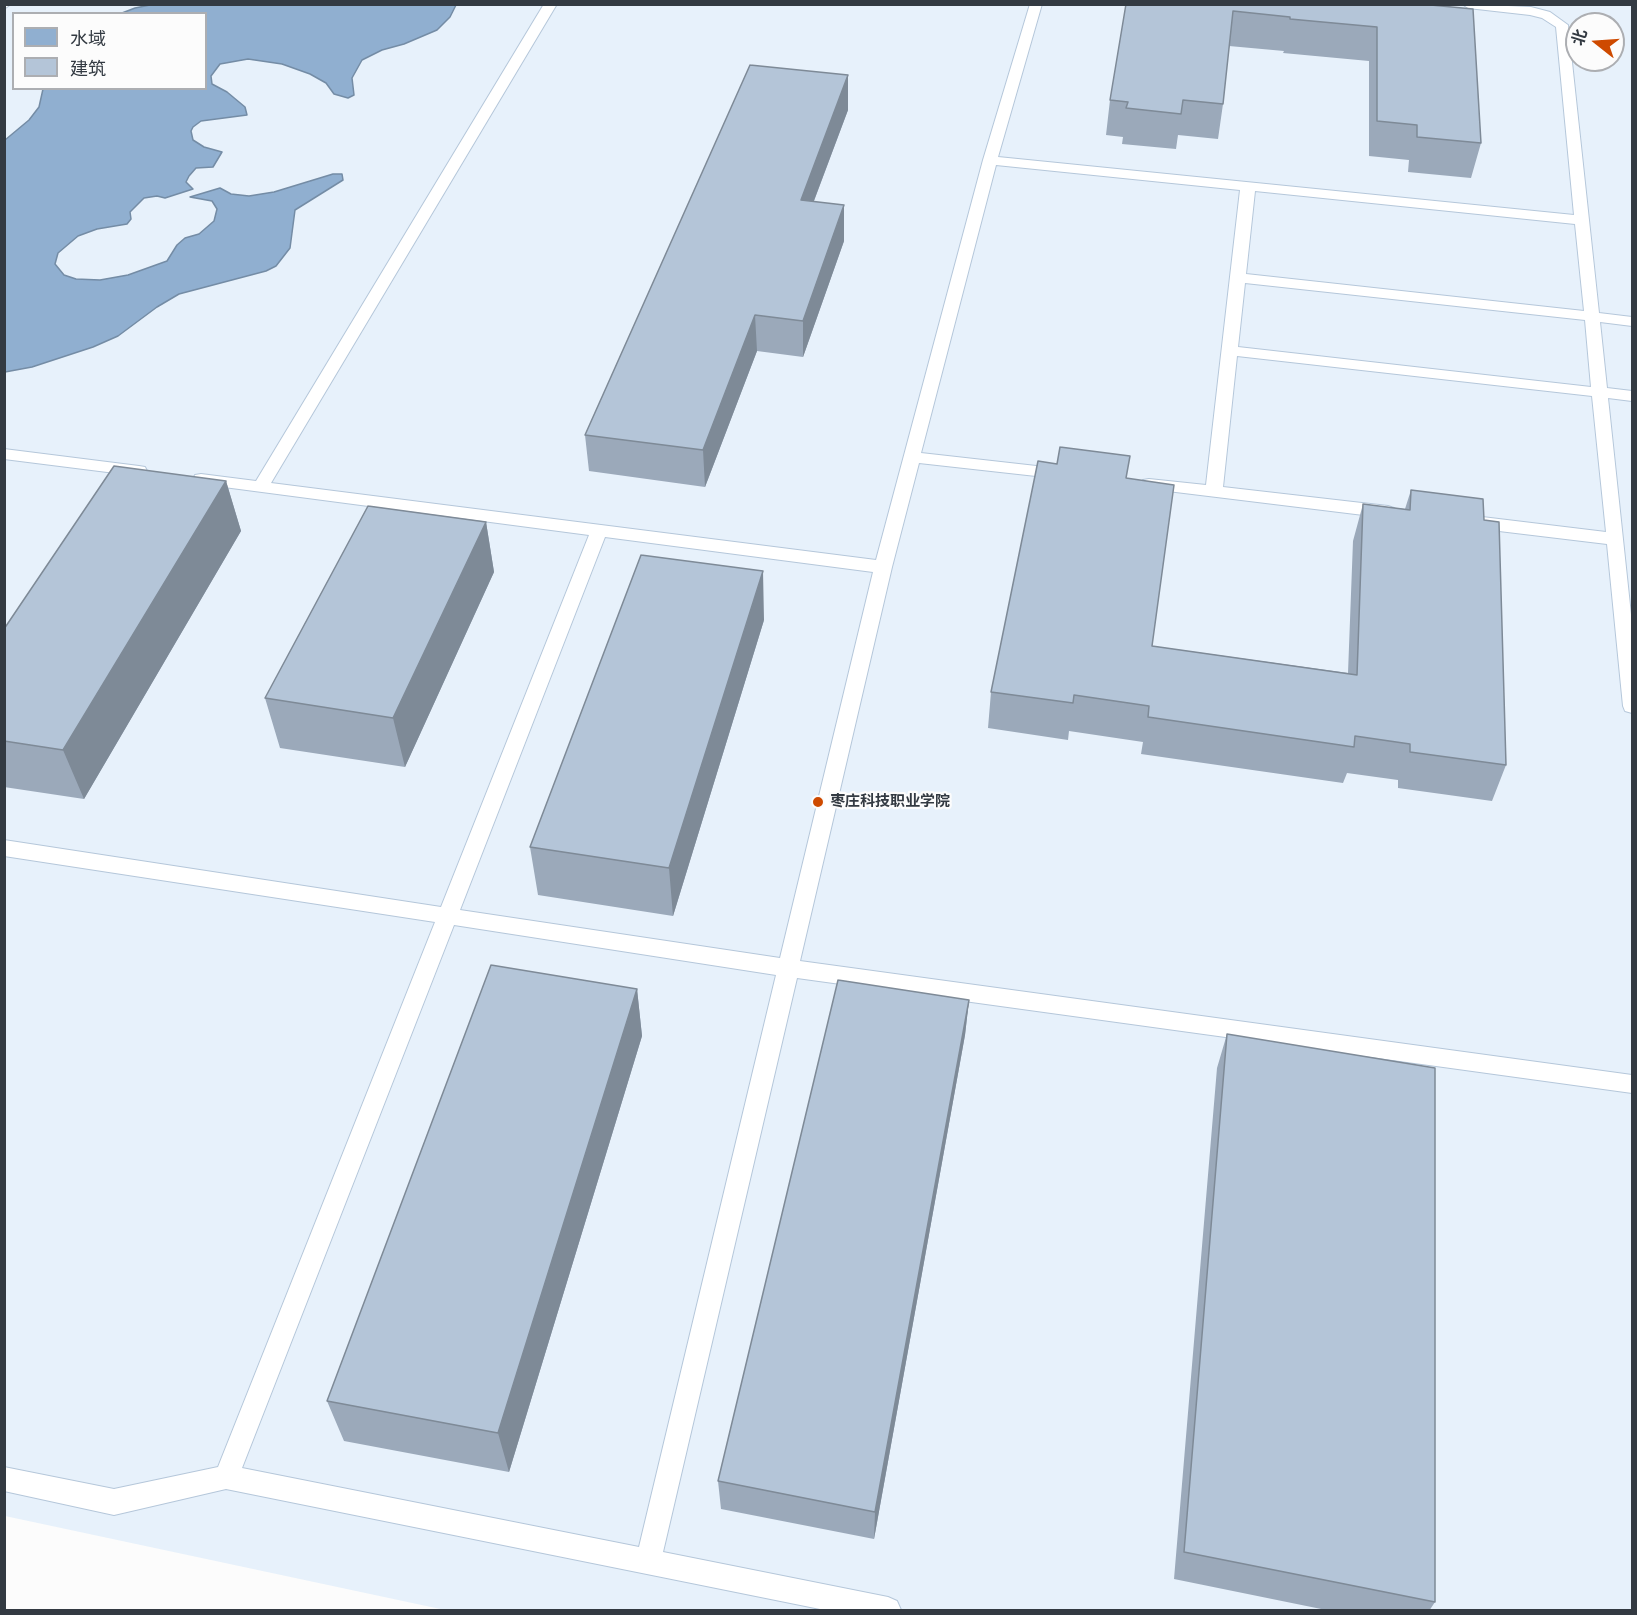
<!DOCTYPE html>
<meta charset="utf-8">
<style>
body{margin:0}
#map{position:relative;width:1637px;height:1615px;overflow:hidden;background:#fcfcfc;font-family:Rubik,"Noto Sans SC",sans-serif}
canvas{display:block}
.frame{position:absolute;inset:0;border:6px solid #333a42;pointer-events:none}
.legend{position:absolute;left:12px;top:12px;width:195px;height:78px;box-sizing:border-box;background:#fcfcfc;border:2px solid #acaeb2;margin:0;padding:8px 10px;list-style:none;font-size:18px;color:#333a42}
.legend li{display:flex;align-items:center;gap:12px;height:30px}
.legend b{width:30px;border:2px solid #acaeb2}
.north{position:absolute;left:1565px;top:12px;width:60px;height:60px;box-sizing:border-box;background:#fcfcfc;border:2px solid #acaeb2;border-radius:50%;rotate:287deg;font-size:16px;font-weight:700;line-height:24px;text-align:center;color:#333a42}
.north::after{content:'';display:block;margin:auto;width:21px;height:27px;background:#ce4a00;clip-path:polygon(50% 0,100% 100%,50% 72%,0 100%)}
</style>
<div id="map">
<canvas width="1637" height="1615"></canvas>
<div class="frame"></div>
<ul class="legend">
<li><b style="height:16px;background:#90afd0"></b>水域</li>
<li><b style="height:16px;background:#b4c5d8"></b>建筑</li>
</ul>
<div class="north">北</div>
</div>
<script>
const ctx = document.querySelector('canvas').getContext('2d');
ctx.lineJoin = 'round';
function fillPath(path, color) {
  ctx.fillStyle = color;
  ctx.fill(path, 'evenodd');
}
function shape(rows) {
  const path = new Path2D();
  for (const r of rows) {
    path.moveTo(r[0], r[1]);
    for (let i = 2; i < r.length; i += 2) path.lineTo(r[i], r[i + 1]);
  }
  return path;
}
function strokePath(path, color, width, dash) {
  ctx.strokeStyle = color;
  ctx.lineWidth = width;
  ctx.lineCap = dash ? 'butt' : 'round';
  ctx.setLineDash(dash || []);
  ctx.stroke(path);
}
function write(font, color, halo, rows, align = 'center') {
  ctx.font = font + ' Rubik,"Noto Sans SC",sans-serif';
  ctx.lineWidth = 4.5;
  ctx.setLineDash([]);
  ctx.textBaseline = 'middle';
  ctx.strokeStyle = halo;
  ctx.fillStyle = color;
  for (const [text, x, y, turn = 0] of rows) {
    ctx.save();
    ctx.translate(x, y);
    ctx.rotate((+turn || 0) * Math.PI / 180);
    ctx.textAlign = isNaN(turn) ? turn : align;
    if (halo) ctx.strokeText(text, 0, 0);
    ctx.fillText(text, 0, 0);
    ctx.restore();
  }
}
fillPath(shape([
 [5,5,1632,5,1632,1610,445,1610,5,1516],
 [14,14,206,14,206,88,14,88],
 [1577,24,1613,24,1613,60,1577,60]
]), '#e7f1fb');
const water = shape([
 [155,4,456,5,450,17,437,30,404,44,382,50,362,60,352,78,354,95,348,98,334,94,326,83,310,74,282,64,248,59,220,64,211,76,212,84,227,92,245,107,247,115,201,121,193,127,191,131,193,140,204,147,222,152,213,167,196,168,189,176,186,182,193,189,165,198,157,196,144,198,130,212,131,219,127,224,97,229,78,236,58,253,55,264,64,275,76,279,100,280,128,275,167,261,177,245,185,238,199,234,214,221,217,209,212,201,190,197,220,188,231,194,249,196,274,192,333,174,342,174,343,180,295,210,290,248,276,266,266,271,179,294,157,307,118,336,93,347,32,367,5,372,5,140,29,120,39,107,43,89,206,88,206,14,122,13,135,8,155,4]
]);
fillPath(water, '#90afd0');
strokePath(water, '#748ca5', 1.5);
const service = shape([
 [4,4,11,4,4,9,4,4],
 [544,4,557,4,271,483,876,560,983,160,1030,4,1042,4,998,157,1574,215,1556,27,1542,18,1530,15,1468,8,1462,4,1531,7,1550,12,1568,25,1599,313,1632,317,1632,326,1600,322,1607,388,1632,391,1632,401,1608,398,1632,624,1632,713,1625,711,1623,706,1607,544,1474,528,1468,526,1465,522,1468,518,1474,516,1606,532,1592,396,1237,356,1223,487,1388,506,1394,508,1396,512,1394,516,1388,518,1143,488,1141,484,1143,480,1149,479,1206,485,1240,190,996,165,921,453,1063,469,1069,470,1071,474,1069,478,1063,479,919,463,892,567,800,961,1632,1075,1632,1093,797,978,663,1552,888,1597,897,1601,901,1610,825,1610,226,1489,114,1515,4,1491,4,1467,114,1489,218,1467,435,922,4,856,4,840,441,907,589,535,201,484,195,483,193,479,195,475,201,474,256,481,544,4],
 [1255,191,1575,224,1584,311,1246,274,1255,191],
 [1245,283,1585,320,1591,387,1238,347,1245,283],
 [605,537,873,572,780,958,460,910,605,537],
 [454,925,776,975,639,1547,242,1468,454,925],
 [4,449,139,466,145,467,147,471,145,475,139,476,4,459,4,449]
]);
strokePath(service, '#b5c7da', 2);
fillPath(service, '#fff');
fillPath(shape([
 [1126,4,1420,4,1481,143,1471,178,1408,172,1409,160,1369,156,1369,61,1283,53,1284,51,1229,46,1223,104,1218,139,1178,135,1176,149,1122,144,1123,137,1106,135,1110,100],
 [848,75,848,110,814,201,844,241,803,357,757,351,705,487,589,471,585,435],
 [1057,464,1126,479,1152,646,1348,673,1353,541,1363,504,1405,509,1411,490,1484,520,1506,765,1492,801,1398,788,1398,780,1347,773,1343,783,1141,754,1143,742,1069,731,1068,740,988,728,991,692],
 [226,481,241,531,84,799,4,787,4,629],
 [486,522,494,572,405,767,280,748,265,698],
 [764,620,673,916,538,895,530,847],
 [637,989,642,1036,509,1472,344,1441,327,1401],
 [969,1000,965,1035,874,1539,721,1509,718,1481],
 [1227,1034,1435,1602,1429,1611,1331,1611,1174,1579,1217,1068]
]), '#9ba9ba');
fillPath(shape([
 [848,75,848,110,801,235,801,200],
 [844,205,844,241,803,357,803,321],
 [755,315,757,351,705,487,703,450],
 [226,481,241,531,84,799,63,750],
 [486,522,494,572,405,767,393,718],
 [763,571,764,620,673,916,669,868],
 [637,989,642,1036,509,1472,498,1433],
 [969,1000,965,1035,874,1539,875,1512]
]), '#7e8a97');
const building = shape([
 [1126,4,1420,4,1473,9,1481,143,1417,137,1417,125,1377,121,1377,27,1290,19,1290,17,1233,11,1223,104,1183,100,1181,114,1126,108,1128,102,1110,100,1126,4],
 [750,65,848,75,801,200,844,205,803,321,755,315,703,450,585,435,750,65],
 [1060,447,1130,456,1126,478,1174,485,1152,646,1357,675,1363,504,1410,510,1411,490,1483,499,1484,520,1499,522,1506,765,1410,752,1410,744,1355,736,1354,747,1148,717,1149,706,1074,695,1073,703,991,692,1038,461,1057,464,1060,447],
 [114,466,226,481,63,750,4,741,4,629,114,466],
 [368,506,486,522,393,718,265,698,368,506],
 [641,555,763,571,669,868,530,847,641,555],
 [491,965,637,989,498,1433,327,1401,491,965],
 [838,980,969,1000,875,1512,718,1481,838,980],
 [1227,1034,1435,1068,1435,1602,1184,1552,1227,1034]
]);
fillPath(building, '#b4c5d8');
strokePath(building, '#7e8a97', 1.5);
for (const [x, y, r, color] of [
 [818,802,6,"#ce4a00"]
]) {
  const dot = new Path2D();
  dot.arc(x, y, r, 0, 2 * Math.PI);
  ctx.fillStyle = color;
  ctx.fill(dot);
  strokePath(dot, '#fcfcfc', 2);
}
write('bold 15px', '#333a42', '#fcfcfc', [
 ["枣庄科技职业学院",830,802]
], 'left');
</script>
